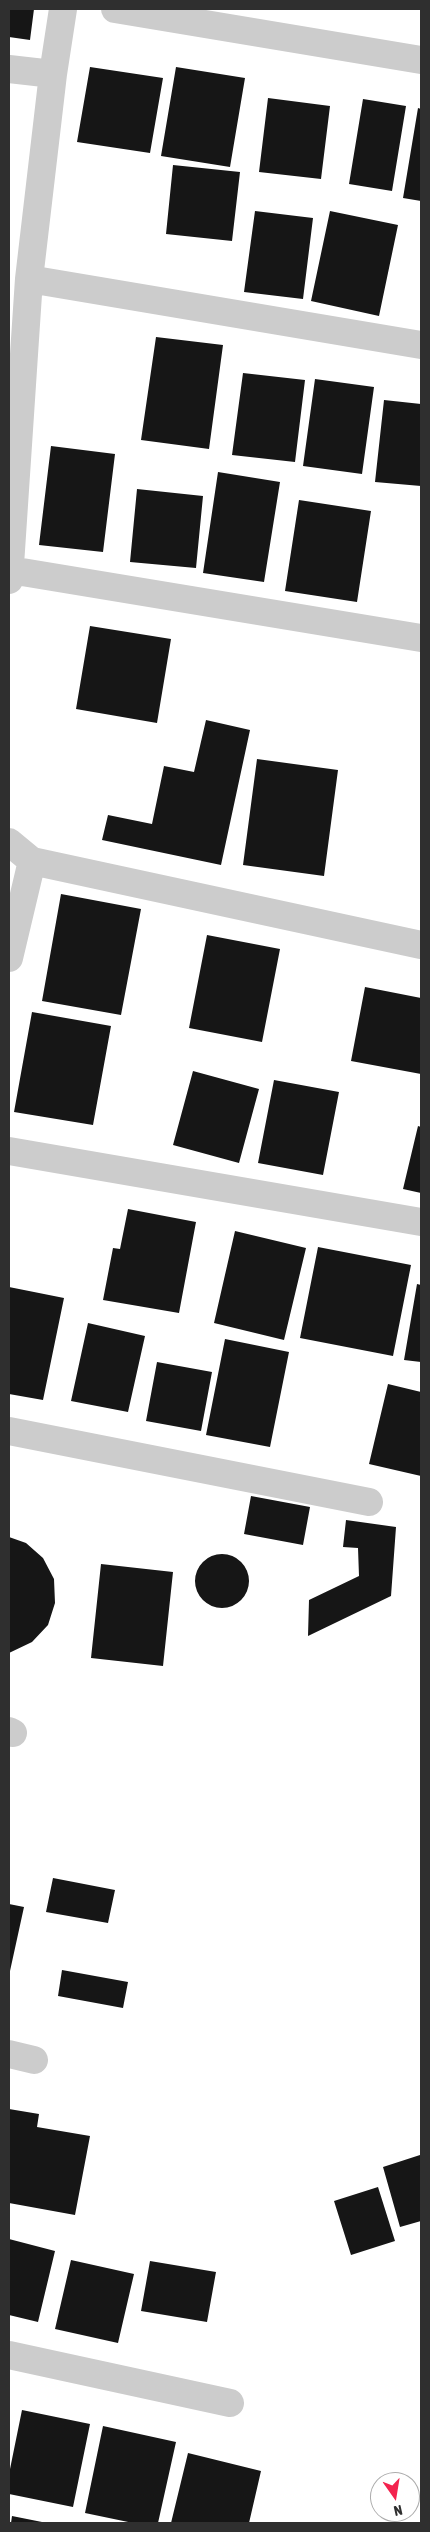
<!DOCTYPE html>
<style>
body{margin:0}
#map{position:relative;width:430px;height:2532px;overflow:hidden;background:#fff;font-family:"Asap Condensed",sans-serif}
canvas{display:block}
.frame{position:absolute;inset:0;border:10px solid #2f2f2f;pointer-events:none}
.north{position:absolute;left:370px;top:2472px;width:50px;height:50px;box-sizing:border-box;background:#fff;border:1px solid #acacac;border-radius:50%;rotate:167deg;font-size:14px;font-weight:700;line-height:20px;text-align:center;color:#2f2f2f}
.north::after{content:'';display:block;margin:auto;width:18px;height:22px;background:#f3234e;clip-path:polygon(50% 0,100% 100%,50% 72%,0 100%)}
</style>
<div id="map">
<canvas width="430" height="2532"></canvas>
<div class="frame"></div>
<div class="north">N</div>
</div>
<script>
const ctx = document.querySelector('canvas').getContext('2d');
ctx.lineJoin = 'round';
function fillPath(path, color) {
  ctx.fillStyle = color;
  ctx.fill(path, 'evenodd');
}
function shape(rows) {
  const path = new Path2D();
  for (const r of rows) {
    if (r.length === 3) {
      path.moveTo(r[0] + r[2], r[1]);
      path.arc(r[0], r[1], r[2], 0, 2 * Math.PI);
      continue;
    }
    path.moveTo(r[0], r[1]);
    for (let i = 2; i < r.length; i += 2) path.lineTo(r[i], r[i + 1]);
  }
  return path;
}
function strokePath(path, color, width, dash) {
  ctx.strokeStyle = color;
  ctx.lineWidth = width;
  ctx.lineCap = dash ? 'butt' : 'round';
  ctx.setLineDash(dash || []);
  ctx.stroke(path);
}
fillPath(shape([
 [9,9,34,9,30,40,9,37],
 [90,67,163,78,150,153,77,142],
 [176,67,245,78,230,167,161,156],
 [268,98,330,106,321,179,259,172],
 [363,99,406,106,392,191,349,184],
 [418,108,421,109,421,201,403,198],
 [173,165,240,172,232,241,166,234],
 [255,211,313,218,303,299,244,292],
 [330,211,398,225,379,316,311,301],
 [156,337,223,345,209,449,141,440],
 [243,373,305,380,295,462,232,455],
 [315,379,374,387,362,474,303,466],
 [384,400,421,404,421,486,375,482],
 [51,446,115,454,103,552,39,545],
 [218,472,280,482,264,582,203,573],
 [137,489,203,496,196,568,130,562],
 [299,500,371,511,357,602,285,591],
 [90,626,171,639,157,723,76,709],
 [206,720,250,730,221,865,102,840,108,815,152,824,164,766,194,772],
 [257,759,338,770,324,876,243,865],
 [61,894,141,909,121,1015,42,1001],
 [207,935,280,949,262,1042,189,1028],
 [365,987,421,998,421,1074,351,1061],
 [32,1012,111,1026,93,1125,14,1112],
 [193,1071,259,1089,239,1163,173,1145],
 [274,1080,339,1092,323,1175,258,1163],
 [418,1126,421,1127,421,1193,403,1189],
 [128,1209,196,1222,179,1313,103,1300,113,1248,120,1249],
 [235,1231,306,1248,284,1340,214,1323],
 [318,1247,411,1265,393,1356,300,1338],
 [417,1284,421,1285,421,1362,404,1360],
 [9,1287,64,1298,43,1400,9,1394],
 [88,1323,145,1336,128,1412,71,1401],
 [225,1339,289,1352,270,1447,206,1435],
 [157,1362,212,1372,201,1431,146,1421],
 [388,1384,421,1392,421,1476,369,1464],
 [251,1496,310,1507,303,1545,244,1534],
 [346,1520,396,1527,391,1596,308,1636,309,1600,359,1576,358,1548,343,1547],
 [9,1537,26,1543,43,1558,54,1579,55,1603,48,1625,32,1642,9,1653],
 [222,1581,27],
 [101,1564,173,1572,163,1666,91,1658],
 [53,1878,115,1890,108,1923,46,1912],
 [9,1904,24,1907,10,1971,9,1971],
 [62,1970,128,1982,123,2008,58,1996],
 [9,2109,39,2114,37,2127,90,2136,75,2215,9,2203],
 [420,2155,421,2221,400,2227,383,2167],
 [378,2187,395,2241,351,2255,334,2201],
 [9,2239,55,2251,38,2322,9,2315],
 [71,2260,134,2274,118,2343,55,2329],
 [150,2261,216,2272,207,2322,141,2311],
 [22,2410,90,2424,73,2507,9,2494,9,2474],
 [103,2426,176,2442,158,2523,133,2523,85,2513],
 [188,2453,261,2471,249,2523,171,2523],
 [12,2516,42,2522,42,2523,11,2523]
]), '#161616');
strokePath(shape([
 [115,9,421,60],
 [9,69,53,74],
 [29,279,421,345],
 [10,570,421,638],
 [9,580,29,279,53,74,63,9],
 [9,842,32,861,421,945],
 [9,958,32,861],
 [9,1151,421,1222],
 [9,1431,369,1502],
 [9,1731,13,1733],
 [9,2054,34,2060],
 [9,2355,230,2403]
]), '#ccc', 28);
</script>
